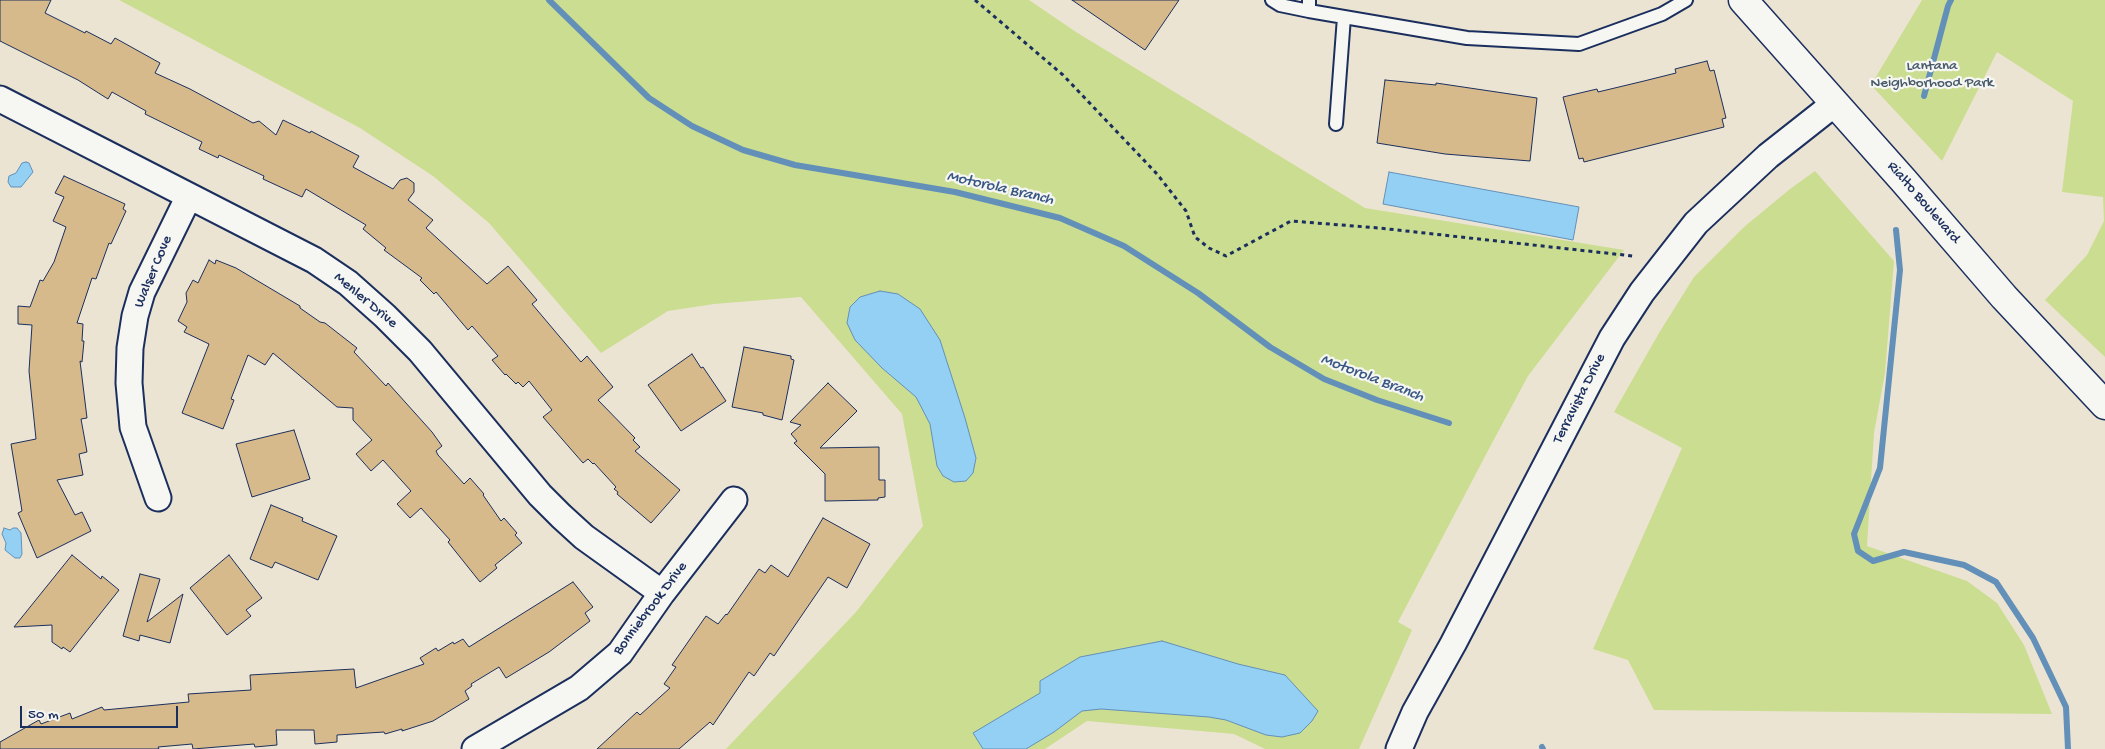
<!DOCTYPE html>
<style>
body{margin:0}
#map{position:relative;width:2105px;height:749px;overflow:hidden;background:#ece4d3;font-family:"Gochi Hand",sans-serif}
canvas{display:block}
.scale{position:absolute;left:20px;top:706px;width:158px;height:22px;box-sizing:border-box;border:2px solid #1b2f5e;border-top:0;padding-left:6px;font-size:15px;line-height:18px;white-space:nowrap;color:#1b2f5e;-webkit-text-stroke:4px #f6f6f2;paint-order:stroke}
</style>
<div id="map">
<canvas width="2105" height="749"></canvas>
<div class="scale">50 m</div>
</div>
<script>
const ctx = document.querySelector('canvas').getContext('2d');
ctx.lineJoin = 'round';
function fillPath(path, color) {
  ctx.fillStyle = color;
  ctx.fill(path, 'evenodd');
}
function shape(rows) {
  const path = new Path2D();
  for (const r of rows) {
    path.moveTo(r[0], r[1]);
    for (let i = 2; i < r.length; i += 2) path.lineTo(r[i], r[i + 1]);
  }
  return path;
}
function strokePath(path, color, width, dash) {
  ctx.strokeStyle = color;
  ctx.lineWidth = width;
  ctx.lineCap = dash ? 'butt' : 'round';
  ctx.setLineDash(dash || []);
  ctx.stroke(path);
}
function write(font, color, halo, rows, align = 'center') {
  ctx.font = font + ' "Gochi Hand",sans-serif';
  ctx.lineWidth = 4.5;
  ctx.setLineDash([]);
  ctx.textBaseline = 'middle';
  ctx.strokeStyle = halo;
  ctx.fillStyle = color;
  for (const [text, x, y, turn = 0] of rows) {
    ctx.save();
    ctx.translate(x, y);
    ctx.rotate((+turn || 0) * Math.PI / 180);
    ctx.textAlign = isNaN(turn) ? turn : align;
    if (halo) ctx.strokeText(text, 0, 0);
    ctx.fillText(text, 0, 0);
    ctx.restore();
  }
}
fillPath(shape([
 [119,0,1029,0,1076,32,1365,208,1624,250,1528,376,1491,445,1398,622,1412,630,1359,749,1265,749,1234,734,1087,721,1045,749,726,749,856,612,923,526,902,414,801,297,714,304,668,311,601,353,489,223,433,176,360,128],
 [1922,0,2105,0,2105,357,2045,300,2087,255,2104,221,2103,197,2062,192,2073,101,1997,52,1942,161,1871,85],
 [1815,171,1894,261,1885,373,1874,433,1867,546,1967,581,1997,603,2024,645,2052,714,1654,710,1628,660,1593,649,1682,448,1614,412,1659,333,1694,277,1744,227,1790,189]
]), '#cbdd91');
const water = shape([
 [26,162,29,163,33,172,21,187,11,187,8,182,9,176,16,173,22,163,26,162],
 [1389,172,1579,207,1573,240,1383,204,1389,172],
 [880,291,898,294,920,309,940,340,965,418,976,458,973,473,966,481,954,482,943,476,937,466,930,424,916,397,882,368,855,340,847,323,850,307,860,297,880,291],
 [4,528,10,530,13,528,17,528,21,533,22,554,20,558,15,558,5,550,6,543,2,534,4,528],
 [1162,641,1238,664,1285,675,1318,711,1312,721,1300,733,1282,737,1266,735,1226,720,1209,717,1101,709,1082,711,1054,732,1026,749,983,749,973,733,1040,693,1040,681,1080,657,1162,641]
]);
fillPath(water, '#93d0f4');
strokePath(water, '#6390b8', 1);
strokePath(shape([
 [549,0,649,98,692,126,743,150,795,165,955,192,1060,218,1124,246,1198,293,1270,347,1324,379,1377,400,1449,423],
 [1924,96,1948,6,1951,0],
 [1896,230,1900,270,1880,468,1854,534,1858,551,1873,561,1904,552,1964,565,1996,582,2033,638,2066,707,2068,749],
 [1542,747,1543,749]
]), '#6390b8', 6);
const building = shape([
 [0,0,51,0,45,13,85,33,86,31,111,44,115,38,160,63,155,73,190,89,253,123,259,121,276,135,283,120,310,133,311,131,359,156,353,167,393,189,400,180,407,178,414,183,414,192,408,200,433,220,426,228,487,284,508,266,537,300,532,304,581,362,587,356,613,387,598,400,635,438,633,440,640,447,635,451,680,490,651,523,617,494,618,492,614,489,616,487,594,463,593,464,588,459,583,463,569,447,543,417,552,410,529,381,523,387,518,382,516,384,506,374,505,375,492,360,498,356,472,326,468,330,436,292,434,294,420,280,422,278,384,250,386,248,363,229,366,225,306,189,302,197,263,179,264,176,219,155,218,158,199,149,202,142,145,114,146,111,112,92,108,99,78,80,0,41,0,0],
 [1072,0,1179,0,1145,50,1072,0],
 [1707,61,1710,71,1714,70,1726,118,1722,119,1724,127,1584,162,1583,158,1579,159,1563,97,1597,89,1598,92,1644,81,1676,73,1675,69,1707,61],
 [1385,80,1436,85,1436,83,1537,98,1530,161,1445,154,1377,143,1385,80],
 [64,176,125,204,123,209,126,211,111,244,109,243,96,279,92,278,77,323,83,324,82,341,84,341,82,362,80,361,87,418,81,419,87,452,79,454,83,475,57,480,75,515,82,512,91,531,37,558,18,513,22,511,11,444,36,439,29,371,32,325,18,324,18,306,30,307,40,280,43,281,54,262,66,227,53,221,64,197,55,193,64,176],
 [209,260,215,264,216,260,236,268,300,306,300,308,320,322,325,323,357,348,354,352,386,386,388,383,432,432,442,446,436,451,438,455,464,484,470,478,484,494,483,495,501,521,504,518,517,533,515,535,522,543,495,565,497,568,480,582,448,542,450,540,421,508,410,518,397,504,411,491,383,460,371,471,356,454,372,440,353,420,353,408,337,407,273,353,265,365,248,355,231,399,234,400,223,429,182,413,209,344,184,332,187,327,178,321,187,302,186,293,193,280,198,283,209,260],
 [744,347,791,356,791,359,794,360,782,420,763,415,763,413,732,407,744,347],
 [692,354,701,368,703,367,726,401,681,431,648,385,692,354],
 [828,383,857,411,820,448,879,447,879,480,885,480,885,497,878,498,878,500,825,501,825,474,794,443,797,441,791,434,801,425,790,422,828,383],
 [294,430,310,479,252,497,236,444,294,430],
 [271,505,303,518,302,521,337,536,318,580,275,562,272,568,250,559,271,505],
 [823,518,870,544,847,588,828,577,774,656,770,653,754,676,749,672,713,725,710,722,679,749,597,749,637,712,640,715,670,688,664,684,676,667,672,665,706,616,718,624,726,614,727,615,759,569,765,573,771,565,788,577,823,518],
 [72,555,101,579,102,576,119,590,70,652,63,647,62,649,52,642,52,625,14,627,72,555],
 [229,555,262,598,246,610,251,616,227,635,190,588,229,555],
 [140,574,160,579,147,622,183,594,170,643,140,635,139,641,123,636,140,574],
 [573,582,593,607,585,613,590,621,549,652,506,678,499,667,471,684,472,686,465,691,469,699,433,721,402,731,402,729,385,734,384,732,337,735,337,742,315,744,314,730,276,730,277,745,255,747,254,744,193,749,192,744,158,747,159,749,0,749,0,742,39,720,41,724,70,713,72,719,102,707,104,710,189,702,188,694,251,690,250,675,354,669,356,688,424,664,420,658,436,648,438,651,453,642,454,644,463,639,469,647,573,582]
]);
fillPath(building, '#d6ba8b');
strokePath(building, '#1b2f5e', 1);
const service = shape([
 [1272,0,1280,5,1309,11],
 [1309,0,1309,11,1467,38,1579,44,1662,14,1686,0],
 [1336,124,1344,17]
]);
const minor = shape([
 [0,99,314,260,348,283,385,316,420,351,540,495,561,516,584,537,662,593],
 [158,498,133,427,129,383,130,348,135,316,142,292,189,196],
 [475,749,579,688,620,653,662,593,734,500],
 [1399,749,1415,712,1453,644,1612,338,1642,292,1696,223,1768,156,1834,104]
]);
const tertiary = shape([
 [1743,0,1904,181,2004,297,2105,405]
]);
strokePath(service, '#1b2f5e', 16);
strokePath(minor, '#1b2f5e', 29);
strokePath(tertiary, '#1b2f5e', 31);
strokePath(shape([
 [975,0,1063,75,1157,174,1186,211,1195,237,1209,248,1226,256,1291,221,1379,228,1633,256]
]), '#1b2f5e', 3, [4, 4]);
strokePath(service, '#f6f6f2', 12);
strokePath(minor, '#f6f6f2', 25);
strokePath(tertiary, '#f6f6f2', 28);
write('15px', '#475a6b', '#f6f6f2', [
 ["Lantana",1932,67],
 ["Neighborhood Park",1932,84]
]);
write('15px', '#1b2f5e', '#f6f6f2', [
 ["Rialto Boulevard",1923,203,49],
 ["Walser Cove",154,272,-67],
 ["Menler Drive",365,301,40],
 ["Terravista Drive",1580,399,-63],
 ["Bonniebrook Drive",651,609,-53]
]);
write('italic 16px', '#395784', '#f6f6f2', [
 ["Motorola Branch",1000,189,13],
 ["Motorola Branch",1372,379,21]
]);
</script>
